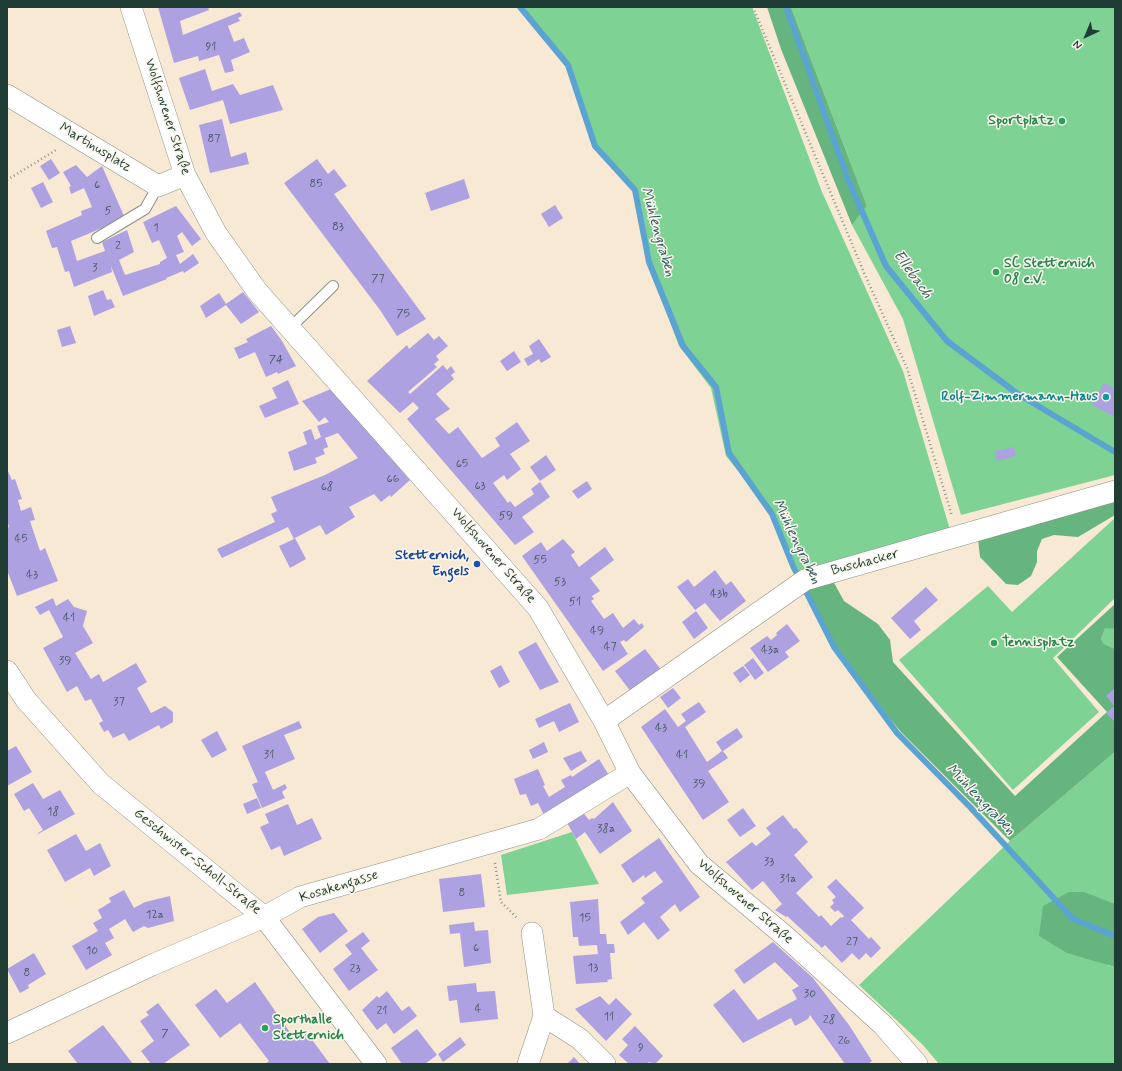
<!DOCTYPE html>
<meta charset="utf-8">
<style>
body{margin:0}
#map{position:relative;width:1122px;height:1071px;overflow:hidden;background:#f7e9d4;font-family:Mynerve,sans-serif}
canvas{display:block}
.frame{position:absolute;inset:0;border:8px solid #1f3d34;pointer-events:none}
.north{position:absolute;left:1066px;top:16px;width:40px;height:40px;-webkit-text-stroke:3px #fbf7ec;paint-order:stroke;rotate:224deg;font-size:11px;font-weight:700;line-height:16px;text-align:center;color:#1f3d34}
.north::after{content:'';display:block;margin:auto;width:14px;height:18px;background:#1f3d34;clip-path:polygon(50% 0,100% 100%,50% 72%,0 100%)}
</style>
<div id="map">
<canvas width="1122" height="1071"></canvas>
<div class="frame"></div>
<div class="north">N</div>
</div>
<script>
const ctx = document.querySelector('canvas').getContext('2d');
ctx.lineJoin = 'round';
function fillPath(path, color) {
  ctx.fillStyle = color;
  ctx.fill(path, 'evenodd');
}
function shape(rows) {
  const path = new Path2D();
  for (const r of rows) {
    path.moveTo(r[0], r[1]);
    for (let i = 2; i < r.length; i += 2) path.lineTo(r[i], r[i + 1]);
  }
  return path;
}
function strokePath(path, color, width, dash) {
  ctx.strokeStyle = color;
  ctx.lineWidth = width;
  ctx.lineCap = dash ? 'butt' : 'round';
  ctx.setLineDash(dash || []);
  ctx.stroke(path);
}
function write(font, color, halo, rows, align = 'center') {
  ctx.font = font + ' Mynerve,sans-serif';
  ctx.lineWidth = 3;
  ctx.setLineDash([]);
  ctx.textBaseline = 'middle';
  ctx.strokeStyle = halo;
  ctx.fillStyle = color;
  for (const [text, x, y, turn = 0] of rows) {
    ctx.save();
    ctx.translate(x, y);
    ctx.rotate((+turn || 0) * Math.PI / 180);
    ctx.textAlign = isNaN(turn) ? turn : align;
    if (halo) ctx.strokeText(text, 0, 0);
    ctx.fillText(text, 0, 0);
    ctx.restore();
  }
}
fillPath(shape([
 [518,7,752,7,822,192,903,371,951,533,799,573,773,514,726,456,711,388,679,346,648,263,634,191,593,148,566,65],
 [791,7,1115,7,1115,475,961,515,903,319,852,225,867,206],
 [1115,518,1115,598,1053,658,1099,712,1013,790,899,660,988,586,1012,612],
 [1105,627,1115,629,1115,649,1104,644,1101,639],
 [1115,752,1115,902,1112,903,1107,965,1115,967,1115,1064,939,1064,923,1045,859,985,1010,841],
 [572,832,599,884,507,895,501,855]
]), '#7ed294');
fillPath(shape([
 [767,7,791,7,867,206,852,225,781,49],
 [1115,499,1115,515,1078,537,1054,535,1042,539,1037,551,1037,562,1031,576,1018,585,1006,584,980,557,978,539],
 [833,581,844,601,878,624,890,640,893,662,1015,796,1107,712,1057,657,1115,604,1115,629,1105,628,1101,639,1104,644,1115,649,1115,752,1010,841,901,732,832,648,805,587],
 [1069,892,1084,892,1112,903,1115,902,1115,967,1067,953,1039,936,1043,906]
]), '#66b47e');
strokePath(shape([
 [520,7,568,65,595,146,635,190,649,262,683,346,716,387,729,453,772,514,793,566,834,647,897,733,970,807,1073,919,1115,936],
 [786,7,849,182,886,266,947,341,1018,394,1115,452]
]), '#5ba4d2', 6);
fillPath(shape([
 [158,7,208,7,209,10,180,21,183,35,240,12,242,16,238,18,240,21,228,26,234,42,244,38,250,52,231,60,234,71,225,73,219,55,199,61,198,56,174,63],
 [205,69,212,91,233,84,240,95,273,85,283,110,230,124,223,100,190,110,179,78],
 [222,119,231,157,246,152,249,164,210,173,199,125],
 [51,159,60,173,49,180,40,166],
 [317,159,328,174,334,169,347,186,334,194,426,319,397,336,380,310,284,183],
 [76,165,87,177,102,166,124,216,102,228,71,241,77,261,105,251,102,242,127,230,134,252,119,260,125,275,160,264,160,262,167,258,159,240,152,243,143,222,176,206,201,239,192,246,182,232,177,236,184,252,176,255,180,264,193,254,199,263,184,273,183,271,166,278,167,279,123,296,111,266,112,272,74,287,69,271,65,272,57,247,52,248,46,231,82,215,81,211,92,207,84,188,71,194,69,187,71,186,63,172],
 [464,179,470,198,431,211,425,193],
 [43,182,53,202,41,208,31,188],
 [555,205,563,218,549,227,541,214],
 [103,290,107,300,111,299,115,307,94,316,88,296],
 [243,292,259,312,241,324,226,305,206,318,200,306,219,293,226,304],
 [70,326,76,343,62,347,57,330],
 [271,326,282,341,296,366,278,374,277,372,266,377,255,352,239,359,234,348,248,342,246,339],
 [428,333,434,340,439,336,448,346,436,356,439,360,434,364,437,367,408,392,410,394,443,365,447,370,451,366,455,372,451,375,454,379,436,394,450,409,435,419,449,434,458,427,482,458,500,446,495,438,517,422,530,441,510,454,521,469,507,480,504,475,493,483,508,503,510,501,515,507,534,494,531,489,540,482,550,497,522,517,534,532,515,545,407,419,419,408,413,402,400,413,367,381,407,345,409,349],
 [539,339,551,357,541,363,539,359,528,366,524,359,533,354,529,346],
 [514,351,521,362,507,371,500,361],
 [288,380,299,404,265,418,259,406,277,398,272,388],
 [1104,383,1115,388,1115,417,1092,405],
 [331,389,410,480,391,497,390,495,381,502,374,494,349,507,355,517,326,535,320,525,295,538,306,559,290,568,279,546,294,539,288,527,222,558,217,549,275,522,271,514,277,511,271,497,325,475,358,458,338,433,325,438,328,447,323,449,325,454,315,458,317,463,294,471,288,452,307,444,303,432,311,429,315,440,321,437,317,426,329,422,325,417,319,422,302,401],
 [1014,447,1016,456,997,461,995,451],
 [546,455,556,470,540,481,530,467],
 [7,469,12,480,15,479,22,499,18,500,21,511,31,507,35,520,30,521,40,551,45,548,58,581,17,596,7,570,7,528,9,527,7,520],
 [587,481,592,489,578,499,572,491],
 [563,539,575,552,571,555,579,567,605,547,614,560,590,578,600,591,592,596,594,599,591,601,604,619,613,613,623,628,634,619,639,625,642,623,644,627,626,642,624,640,620,642,628,654,603,671,522,556,541,542,547,551],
 [715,570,726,585,731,581,746,601,720,621,705,603,695,610,677,587,688,579,694,587],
 [926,587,938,600,914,621,921,630,910,639,891,618],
 [53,598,56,606,68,599,74,607,87,611,83,626,93,643,75,653,91,679,99,674,103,682,136,663,147,682,137,688,151,713,165,706,173,712,173,722,161,729,159,725,129,741,124,733,113,738,108,730,104,732,99,723,103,721,91,699,85,701,77,686,67,692,43,648,63,637,49,610,40,615,35,607],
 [696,611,708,628,694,639,682,622],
 [787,624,800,641,785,652,789,657,768,672,750,648,767,636,771,640,777,635,776,633],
 [536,642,559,682,540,690,518,652],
 [645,649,662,671,631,692,615,671],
 [753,658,764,673,755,680,744,665],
 [501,665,510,682,499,688,490,671],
 [743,666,750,675,740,683,733,673],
 [673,688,681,698,668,708,660,697],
 [1115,688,1115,720,1114,721,1106,713,1114,706,1106,696],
 [699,702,706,712,685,727,707,762,722,751,716,742,737,728,743,737,723,751,728,758,708,771,729,802,703,820,641,727,665,709,678,727,686,721,681,714],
 [570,703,579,722,559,732,554,721,539,728,535,719],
 [299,721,302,728,284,735,295,759,265,772,273,790,285,784,287,788,282,792,285,798,262,808,252,784,258,782,242,746],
 [217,731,227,750,212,758,201,740],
 [544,742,548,752,533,759,529,750],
 [16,746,32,772,7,786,7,751],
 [581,751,587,761,571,771,563,758],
 [599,759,610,777,545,817,538,803,531,806,526,794,520,795,514,779,538,769,545,785,543,786,549,797,565,787,561,780,571,775,572,777],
 [33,783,43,799,60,790,75,814,38,834,38,833,43,830,29,808,24,811,14,794],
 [257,798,261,808,247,814,243,804],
 [613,802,632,831,600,854,585,832,576,839,565,819,581,810,589,820,592,818,594,819],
 [288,804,297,825,312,818,322,839,284,856,280,846,271,850,260,827,269,823,265,814],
 [743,808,756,826,740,837,727,820],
 [783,815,794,829,796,828,808,842,794,855,813,877,796,893,819,917,821,915,831,926,841,917,842,918,844,916,838,910,835,912,830,907,834,903,832,900,836,897,827,887,836,879,864,908,851,920,869,939,871,937,881,948,871,958,866,953,859,960,852,953,842,963,825,945,822,948,787,916,786,917,775,910,782,904,763,881,752,890,726,862,752,842,756,846,771,834,766,828],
 [76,834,86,851,100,843,111,866,94,876,90,868,65,882,47,850],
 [659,838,700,897,680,912,675,904,660,917,670,930,658,940,644,922,628,935,620,922,645,903,641,898,663,882,655,871,645,878,644,875,633,883,621,865],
 [481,874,485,907,443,912,439,879],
 [124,890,134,908,145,902,170,896,174,921,148,928,144,926,133,932,125,919,122,921,109,929,114,938,105,943,112,955,86,970,72,946,98,931,93,923,102,918,98,910,111,902,109,898],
 [598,899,600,934,606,934,607,944,614,944,615,953,610,953,612,979,607,980,608,982,576,984,573,956,598,954,597,945,579,946,578,937,573,937,570,902],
 [334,913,348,931,320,953,302,929,318,917],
 [474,922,475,931,488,930,491,963,464,967,460,933,450,934,449,925],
 [363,932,370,941,361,948,378,970,349,991,333,969,352,954,345,945],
 [773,942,813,978,849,1025,872,1061,868,1064,845,1064,810,1015,808,1019,795,1026,791,1018,743,1043,713,1005,734,989,758,1020,797,999,792,990,799,986,775,962,744,984,734,970],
 [34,953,46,974,28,985,29,988,20,993,7,969],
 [255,982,296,1041,307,1033,330,1064,265,1064,269,1061,240,1023,220,1038,195,1005,216,989,227,1003],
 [476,983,477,992,495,991,498,1019,460,1023,457,1000,449,1001,447,986],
 [387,991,402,1011,409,1006,417,1016,394,1034,386,1023,377,1030,362,1010,377,996,379,998],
 [600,996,609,1005,616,998,632,1014,606,1041,575,1009],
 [158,1003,190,1045,163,1064,151,1064,141,1051,154,1041,140,1021,149,1015,146,1012],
 [103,1025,133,1064,78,1064,68,1051],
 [635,1026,663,1056,655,1064,649,1062,647,1064,629,1064,619,1055,628,1045,622,1039],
 [417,1029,437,1055,425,1064,402,1064,391,1048],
 [460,1037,466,1045,443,1062,438,1054],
 [574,1057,580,1064,567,1064]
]), '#aea1e1');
const lane = shape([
 [97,238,145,209,158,186],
 [290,328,333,286]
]);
const street = shape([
 [131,7,185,175,216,233,257,291,538,608,604,721,630,773,699,864,785,936,883,1025,917,1064],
 [7,95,158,186,185,175],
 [7,671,26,700,101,784,264,917,376,1064],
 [604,721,805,580,1115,491],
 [544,1016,580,1039,605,1064],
 [7,1033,152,965,264,917,300,897,539,829,630,773],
 [528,1064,544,1016,532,933]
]);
strokePath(lane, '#8b9384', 12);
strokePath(street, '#8b9384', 22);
strokePath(shape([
 [753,7,865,275,907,368,952,516],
 [7,180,56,150],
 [495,863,501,902,518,919]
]), '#8b9384', 2.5, [1, 3]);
strokePath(lane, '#fff', 10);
strokePath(street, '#fff', 21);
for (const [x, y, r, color] of [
 [1062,121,4,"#2e9e5b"],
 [996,272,4,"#2e9e5b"],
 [1106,397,4,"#0f9aa8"],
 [477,564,4,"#1a4fb4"],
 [994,643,4,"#2e9e5b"],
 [265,1028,4,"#2e9e5b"]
]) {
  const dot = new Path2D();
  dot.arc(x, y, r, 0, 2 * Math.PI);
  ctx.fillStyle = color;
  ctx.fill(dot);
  strokePath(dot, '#fbf7ec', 1.5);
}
write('12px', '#43565f', null, [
 ["91",211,47],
 ["87",214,139],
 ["85",316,184],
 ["6",97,185],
 ["5",108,211],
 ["83",338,227],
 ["1",156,228],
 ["2",118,246],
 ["3",95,268],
 ["77",378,279],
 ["75",403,314],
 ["74",276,360],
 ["65",462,464],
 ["66",393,479],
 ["63",480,486],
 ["68",327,487],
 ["59",506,516],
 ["45",21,539],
 ["55",540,560],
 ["43",32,575],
 ["53",560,582],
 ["43b",719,594],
 ["51",575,602],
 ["41",69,618],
 ["49",597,631],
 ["47",610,647],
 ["43a",770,650],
 ["39",65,661],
 ["37",119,702],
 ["43",661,728],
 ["31",269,755],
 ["41",682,755],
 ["39",699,784],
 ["18",53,812],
 ["38a",606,829],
 ["33",769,862],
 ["31a",788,879],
 ["8",462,893],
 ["12a",155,915],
 ["15",585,918],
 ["27",852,942],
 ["6",476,948],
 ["10",92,951],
 ["13",593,968],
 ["23",355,969],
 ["8",27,973],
 ["30",810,994],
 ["4",478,1009],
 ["21",382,1011],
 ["11",609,1017],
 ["28",829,1020],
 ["7",165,1034],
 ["26",844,1041],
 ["9",641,1048]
]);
write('14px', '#1f3d34', '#fbf7ec', [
 ["Wolfshovener Straße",167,117,72],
 ["Martinusplatz",95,148,31],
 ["Wolfshovener Straße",493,556,49],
 ["Buschacker",865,563,-15],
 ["Geschwister-Scholl-Straße",197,862,39],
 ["Kosakengasse",339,887,-17],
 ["Wolfshovener Straße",745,902,41]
]);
write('bold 14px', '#27864d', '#fbf7ec', [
 ["Sportplatz",1054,121,"right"],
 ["SC Stetternich",1004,264],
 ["08 e.V.",1004,280],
 ["Tennisplatz",1002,643],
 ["Sporthalle",273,1020],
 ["Stetternich",273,1036]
], 'left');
write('bold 14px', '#0d838f', '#fbf7ec', [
 ["Rolf-Zimmermann-Haus",1098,397]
], 'right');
write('bold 14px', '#164399', '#fbf7ec', [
 ["Stetternich,",469,556],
 ["Engels",469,572]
], 'right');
write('italic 15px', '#315c63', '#fbf7ec', [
 ["Mühlengraben",657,232,74],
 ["Ellebach",912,275,54],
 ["Mühlengraben",796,542,64],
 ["Mühlengraben",980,800,46]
]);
</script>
